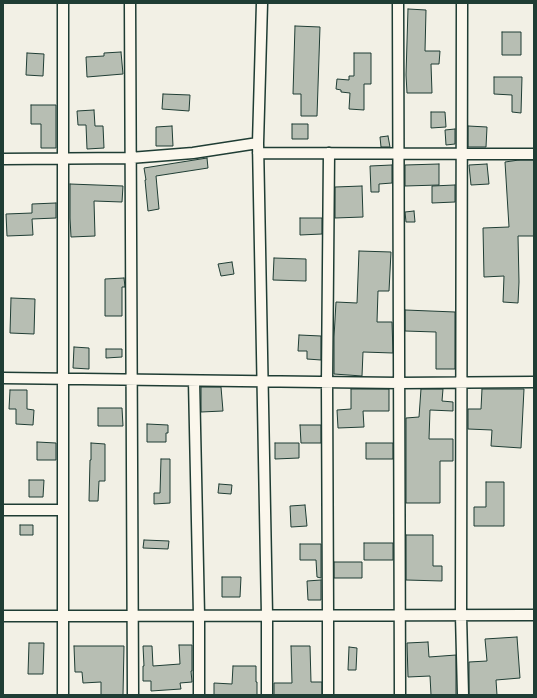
<!DOCTYPE html>
<style>
body{margin:0}
#map{position:relative;width:537px;height:698px;overflow:hidden;background:#f2f0e5;font-family:"Shantell Sans",sans-serif}
canvas{display:block}
.frame{position:absolute;inset:0;border:4px solid #1f3d34;pointer-events:none}
</style>
<div id="map">
<canvas width="537" height="698"></canvas>
<div class="frame"></div>
</div>
<script>
const ctx = document.querySelector('canvas').getContext('2d');
ctx.lineJoin = 'round';
function fillPath(path, color) {
  ctx.fillStyle = color;
  ctx.fill(path, 'evenodd');
}
function shape(rows) {
  const path = new Path2D();
  for (const r of rows) {
    path.moveTo(r[0], r[1]);
    for (let i = 2; i < r.length; i += 2) path.lineTo(r[i], r[i + 1]);
  }
  return path;
}
function strokePath(path, color, width, dash) {
  ctx.strokeStyle = color;
  ctx.lineWidth = width;
  ctx.lineCap = dash ? 'butt' : 'round';
  ctx.setLineDash(dash || []);
  ctx.stroke(path);
}
const building = shape([
 [408,9,426,10,425,51,440,51,439,64,431,64,432,93,407,93,406,75,408,9],
 [295,26,320,27,317,116,301,116,301,94,293,94,295,26],
 [502,32,521,32,521,55,502,55,502,32],
 [121,52,123,74,87,77,86,57,104,56,104,53,121,52],
 [27,53,44,54,43,76,26,75,27,53],
 [354,53,371,53,371,84,364,84,364,110,349,109,350,93,341,92,341,90,336,89,337,79,349,80,349,76,354,76,354,53],
 [494,77,522,77,521,113,512,112,512,95,494,94,494,77],
 [163,94,190,95,189,111,162,109,163,94],
 [31,105,56,105,56,148,41,148,41,124,31,124,31,105],
 [94,110,95,126,103,126,104,148,87,149,86,125,78,125,77,111,94,110],
 [431,112,445,112,446,127,431,128,431,112],
 [292,124,308,124,308,139,292,139,292,124],
 [172,126,173,146,156,146,156,127,172,126],
 [468,126,487,127,486,147,468,147,468,126],
 [455,129,455,144,446,145,445,130,455,129],
 [388,136,390,147,381,147,380,137,388,136],
 [207,158,208,168,156,176,159,209,148,211,145,180,146,180,144,168,207,158],
 [519,160,534,160,534,236,518,236,519,282,518,303,503,302,504,276,484,277,483,228,509,227,505,162,519,160],
 [439,164,439,185,405,186,405,165,439,164],
 [487,164,489,184,471,185,469,165,487,164],
 [392,165,392,183,379,184,379,192,371,192,370,166,392,165],
 [70,184,123,186,122,202,94,201,95,236,71,237,70,218,70,184],
 [455,185,455,202,432,203,432,186,455,185],
 [362,186,363,217,335,218,335,187,362,186],
 [56,203,56,218,32,219,33,235,7,236,6,214,32,213,32,204,56,203],
 [414,211,415,222,406,222,405,212,414,211],
 [300,218,322,218,322,234,300,235,300,218],
 [359,251,391,252,389,291,378,291,377,322,392,322,393,353,363,352,362,376,334,374,334,337,336,302,357,303,359,251],
 [274,258,306,259,306,281,273,280,274,258],
 [232,262,234,274,221,276,218,264,232,262],
 [124,278,125,287,122,287,122,316,105,316,105,279,124,278],
 [11,298,35,299,34,334,10,333,11,298],
 [405,310,455,312,455,369,436,369,436,332,405,331,405,310],
 [299,335,321,336,321,360,307,359,307,351,298,351,299,335],
 [74,347,89,348,89,369,73,368,74,347],
 [106,349,122,349,122,357,106,358,106,349],
 [201,387,221,387,223,411,201,412,201,387],
 [351,389,389,389,389,411,363,411,364,427,338,428,337,410,351,409,351,389],
 [421,389,443,389,442,401,453,402,453,411,430,410,429,439,453,439,453,461,440,461,440,503,406,503,406,418,419,417,421,389],
 [482,389,524,389,521,448,491,446,492,430,468,429,468,409,481,409,482,389],
 [10,390,27,390,27,409,34,410,33,425,16,424,16,409,9,409,10,390],
 [98,408,122,408,123,426,98,426,98,408],
 [147,424,168,425,168,433,166,433,166,442,147,442,147,424],
 [300,425,321,425,321,443,301,443,300,425],
 [37,442,56,443,56,460,37,460,37,442],
 [91,443,105,444,105,481,99,481,98,501,89,501,90,460,91,460,91,443],
 [275,443,299,443,299,458,275,459,275,443],
 [366,443,393,443,393,459,366,459,366,443],
 [161,459,170,459,170,503,154,504,154,493,160,493,161,459],
 [29,480,44,480,43,497,29,497,29,480],
 [486,482,504,482,504,526,474,526,474,507,486,507,486,482],
 [219,484,232,485,231,494,218,493,219,484],
 [305,505,307,526,291,527,290,506,305,505],
 [20,525,33,525,33,535,20,535,20,525],
 [406,535,433,535,433,566,442,566,442,581,406,580,406,535],
 [144,540,169,541,168,549,143,548,144,540],
 [364,543,393,543,393,560,364,560,364,543],
 [300,544,321,544,321,578,317,577,316,560,300,560,300,544],
 [334,562,362,562,362,578,334,578,334,562],
 [222,577,241,577,240,597,222,597,222,577],
 [321,580,321,600,308,600,307,581,321,580],
 [517,637,520,678,496,680,497,695,469,695,469,662,487,661,485,639,517,637],
 [428,642,429,657,456,655,456,695,431,695,430,676,408,677,407,643,428,642],
 [29,643,44,643,43,674,28,674,29,643],
 [179,645,192,645,192,671,191,671,192,682,180,683,181,689,151,691,151,681,143,681,143,666,144,666,143,646,152,646,153,666,180,664,179,645],
 [74,646,124,646,123,695,101,695,101,682,83,683,82,672,75,672,74,646],
 [291,646,310,646,311,682,322,682,322,695,274,695,274,683,292,683,291,646],
 [349,647,357,648,356,670,348,670,349,647],
 [233,666,256,666,256,682,257,682,257,695,214,695,214,683,232,684,233,666]
]);
fillPath(building, '#b7beb3');
strokePath(building, '#1f3d34', 1);
const street = shape([
 [63,3,63,695],
 [130,3,133,695],
 [262,3,258,143,267,615,267,695],
 [398,3,400,695],
 [462,3,461,615,463,695],
 [258,153,534,154],
 [3,159,130,158,193,153,258,143],
 [3,378,399,383,534,382],
 [194,381,199,615,199,695],
 [3,510,63,510],
 [3,616,534,615],
 [328,695,328,615,327,382,329,153]
]);
strokePath(street, '#1f3d34', 13);
strokePath(street, '#fbf7ec', 10);
</script>
